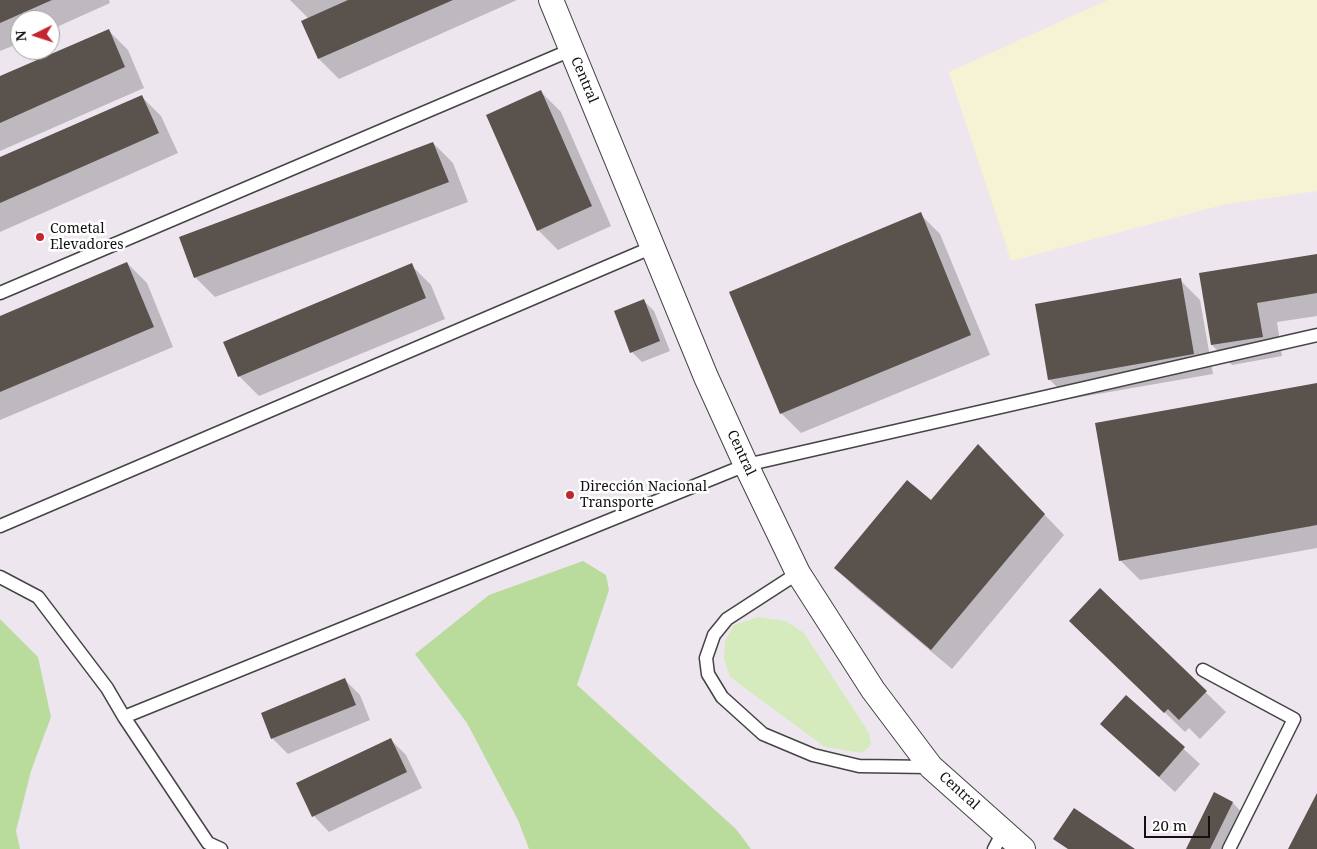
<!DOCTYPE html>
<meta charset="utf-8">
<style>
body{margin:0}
#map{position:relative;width:1317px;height:849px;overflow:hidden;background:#fffdf5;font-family:"Noto Serif",serif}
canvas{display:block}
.north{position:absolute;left:10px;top:10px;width:50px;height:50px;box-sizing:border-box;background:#fff;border:1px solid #a0a0a0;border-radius:50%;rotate:266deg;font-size:14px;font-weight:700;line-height:20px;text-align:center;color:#111}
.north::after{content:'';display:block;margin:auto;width:18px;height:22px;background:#c4262e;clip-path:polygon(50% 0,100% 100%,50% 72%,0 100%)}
.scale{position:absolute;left:1144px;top:816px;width:66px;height:22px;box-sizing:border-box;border:2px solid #111;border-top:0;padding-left:6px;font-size:15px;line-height:18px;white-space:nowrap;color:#111;-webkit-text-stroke:4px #fff;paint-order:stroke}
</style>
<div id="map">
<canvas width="1317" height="849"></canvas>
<div class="north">N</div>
<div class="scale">20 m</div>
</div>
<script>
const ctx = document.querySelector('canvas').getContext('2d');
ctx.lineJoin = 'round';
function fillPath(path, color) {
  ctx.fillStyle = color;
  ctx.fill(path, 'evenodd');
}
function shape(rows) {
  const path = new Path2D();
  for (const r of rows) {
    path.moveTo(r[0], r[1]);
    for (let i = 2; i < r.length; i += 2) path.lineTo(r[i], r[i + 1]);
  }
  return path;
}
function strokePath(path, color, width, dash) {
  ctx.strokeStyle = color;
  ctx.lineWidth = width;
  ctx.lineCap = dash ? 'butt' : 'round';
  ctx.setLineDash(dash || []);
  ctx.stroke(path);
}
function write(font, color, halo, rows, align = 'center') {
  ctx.font = font + ' "Noto Serif",serif';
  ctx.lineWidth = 5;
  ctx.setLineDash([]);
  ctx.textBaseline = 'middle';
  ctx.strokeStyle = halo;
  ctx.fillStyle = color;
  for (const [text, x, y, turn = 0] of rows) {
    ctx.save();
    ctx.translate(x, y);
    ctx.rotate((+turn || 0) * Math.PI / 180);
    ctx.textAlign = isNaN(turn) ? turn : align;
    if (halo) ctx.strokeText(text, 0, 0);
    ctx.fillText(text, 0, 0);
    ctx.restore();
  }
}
fillPath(shape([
 [0,0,1317,0,1317,849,0,849],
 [20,20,50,20,50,50,20,50]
]), '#eee6ef');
fillPath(shape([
 [1108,0,1317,0,1317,191,1226,204,1011,261,949,72]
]), '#f6f3d4');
fillPath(shape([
 [758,617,786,621,804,633,869,733,871,745,862,753,825,747,730,677,724,658,725,641,734,625]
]), '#d5ebbd');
fillPath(shape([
 [583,561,606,575,609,590,577,685,736,829,751,849,529,849,518,820,467,723,415,654,489,595],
 [0,619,38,657,51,717,31,771,16,831,20,849,0,849]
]), '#b9dc9c');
fillPath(shape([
 [0,0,109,0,110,3,50,30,50,20,20,20,20,43,0,51],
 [290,0,517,0,339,79,319,59,303,21,309,19],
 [108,30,128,50,144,88,0,151,0,78],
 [541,92,561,112,611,226,558,250,538,230],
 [141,96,161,116,178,153,0,232,0,158],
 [433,143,453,163,468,202,215,297,195,277],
 [920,214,940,234,990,355,801,433,781,413],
 [1317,255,1317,316,1277,322,1282,356,1232,365,1212,345,1201,274],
 [127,263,147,283,173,347,0,420,0,317],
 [411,265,431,285,445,319,259,396,239,376],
 [1180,280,1200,300,1213,374,1069,399,1049,379],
 [644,301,654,311,670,351,642,362,632,352],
 [1317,385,1317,548,1140,580,1120,560],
 [998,466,1064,535,952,669,856,588,836,568,932,502],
 [1100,590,1226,712,1200,739,1189,728,1185,732,1091,641],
 [345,680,360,695,370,720,288,754,272,738],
 [1126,696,1200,764,1175,792,1101,724],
 [391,740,406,755,422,788,329,832,314,816,298,784],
 [1215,794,1233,803,1243,814,1225,849,1187,849]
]), '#0003');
fillPath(shape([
 [0,0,52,0,0,23],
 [348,0,453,0,318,59,301,21],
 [109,29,125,67,0,123,0,76],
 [541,90,592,206,537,231,486,115],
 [142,95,159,133,0,203,0,157],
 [433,142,449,182,194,278,179,237],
 [921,212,971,335,780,414,729,292],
 [1317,254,1317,293,1257,303,1263,337,1211,345,1199,273],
 [127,262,154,327,0,392,0,316],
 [412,263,426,298,238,377,223,342],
 [1181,278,1194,354,1048,380,1035,304],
 [644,299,660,341,630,353,614,311],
 [1317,383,1317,525,1119,561,1095,423],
 [978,444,1045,514,931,650,834,568,907,480,931,500],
 [1100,588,1207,691,1179,720,1168,709,1164,713,1069,621],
 [345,678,356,705,271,739,261,713],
 [1126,695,1185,747,1159,777,1100,724],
 [391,738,407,772,312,817,296,783],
 [1214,792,1233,802,1210,849,1186,849],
 [1317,793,1317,849,1288,849],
 [1074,808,1135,849,1068,849,1053,839]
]), '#5a524d');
const service = shape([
 [0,293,571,50],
 [0,526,653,247],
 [798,573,727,619,714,635,706,658,708,674,722,697,763,734,813,755,859,766,931,767],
 [0,577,38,597,107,688,124,717,208,843,221,849],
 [1203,670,1294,719,1229,849],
 [124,717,746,465,1317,335],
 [994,849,1003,832]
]);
const minor = shape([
 [551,0,706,377,746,465,798,573,873,690,931,767,1023,849]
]);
strokePath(service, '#444', 15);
strokePath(minor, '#444', 26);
strokePath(service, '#fff', 12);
strokePath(minor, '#fff', 24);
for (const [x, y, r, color] of [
 [40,237,5,"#c4262e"],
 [570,495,5,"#c4262e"]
]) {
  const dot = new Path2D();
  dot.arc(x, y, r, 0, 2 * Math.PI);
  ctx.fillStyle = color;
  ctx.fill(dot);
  strokePath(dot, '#fff', 2);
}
write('14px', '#111', '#fff', [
 ["Central",584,80,67],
 ["Central",741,453,65],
 ["Central",959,791,42]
]);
write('14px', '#111', '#fff', [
 ["Cometal",50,229],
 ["Elevadores",50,245],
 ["Dirección Nacional",580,487],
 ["Transporte",580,503]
], 'left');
</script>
